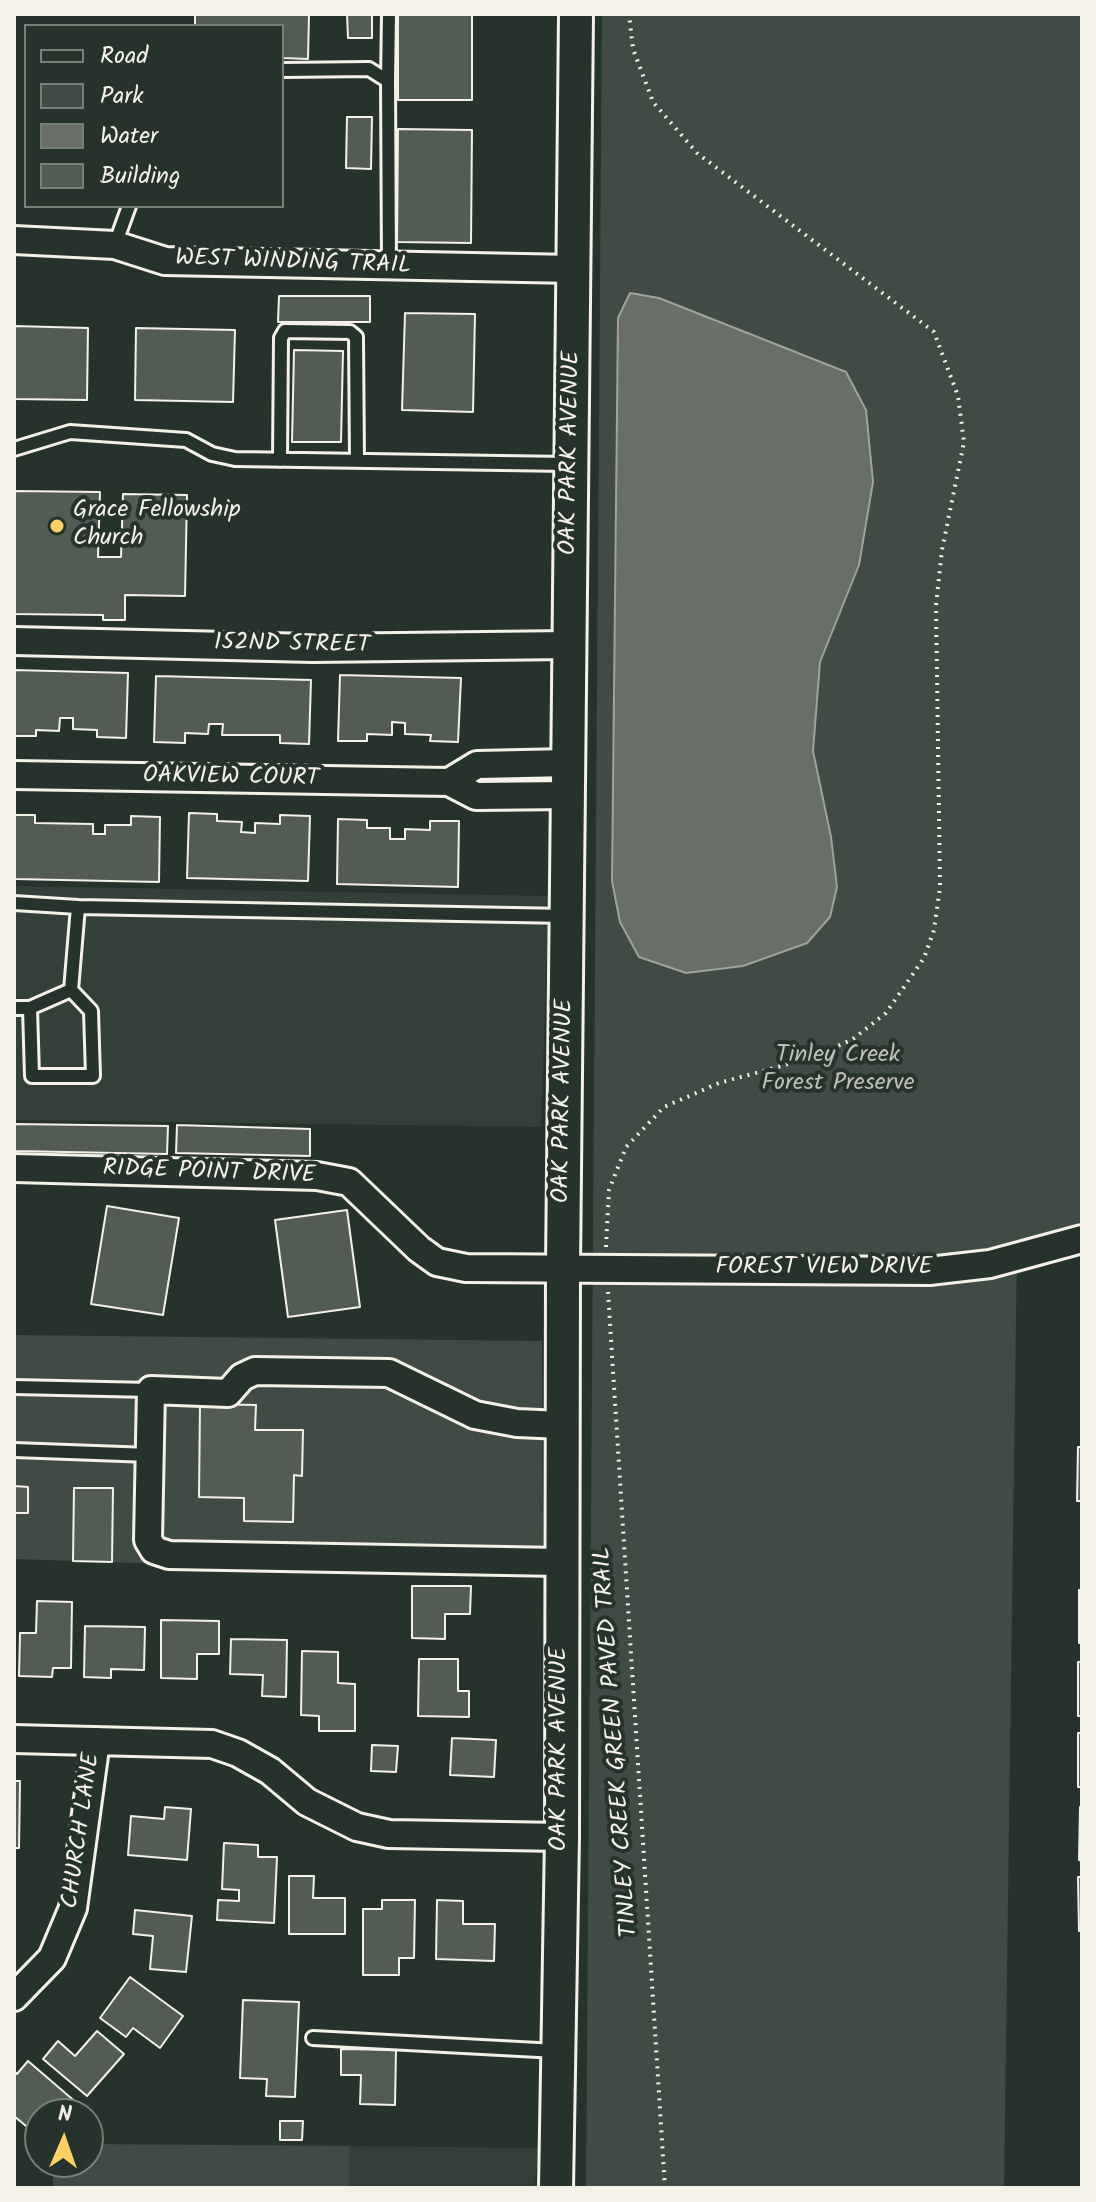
<!DOCTYPE html>
<style>
body{margin:0}
#map{position:relative;width:1096px;height:2202px;overflow:hidden;background:#26332d;font-family:Kalam,sans-serif}
canvas{display:block}
.frame{position:absolute;inset:0;border:16px solid #f4f1e8;pointer-events:none}
.legend{position:absolute;left:24px;top:24px;width:260px;height:184px;box-sizing:border-box;background:#26332d;border:2px solid #787f78;margin:0;padding:10px 14px;list-style:none;font-size:24px;color:#f4f1e8}
.legend li{display:flex;align-items:center;gap:16px;height:40px}
.legend b{width:40px;border:2px solid #787f78}
.north{position:absolute;left:24px;top:2098px;width:80px;height:80px;box-sizing:border-box;background:#26332d;border:2px solid #787f78;border-radius:50%;rotate:2deg;font-size:22px;font-weight:700;line-height:32px;text-align:center;color:#f4f1e8}
.north::after{content:'';display:block;margin:auto;width:28px;height:36px;background:#ffd166;clip-path:polygon(50% 0,100% 100%,50% 72%,0 100%)}
</style>
<div id="map">
<canvas width="1096" height="2202"></canvas>
<div class="frame"></div>
<ul class="legend">
<li><b style="height:10px;background:#26332d"></b>Road</li>
<li><b style="height:22px;background:#414b45"></b>Park</li>
<li><b style="height:22px;background:#676f68"></b>Water</li>
<li><b style="height:22px;background:#525c55"></b>Building</li>
</ul>
<div class="north">N</div>
</div>
<script>
const ctx = document.querySelector('canvas').getContext('2d');
ctx.lineJoin = 'round';
function fillPath(path, color) {
  ctx.fillStyle = color;
  ctx.fill(path, 'evenodd');
}
function shape(rows) {
  const path = new Path2D();
  for (const r of rows) {
    path.moveTo(r[0], r[1]);
    for (let i = 2; i < r.length; i += 2) path.lineTo(r[i], r[i + 1]);
  }
  return path;
}
function strokePath(path, color, width, dash) {
  ctx.strokeStyle = color;
  ctx.lineWidth = width;
  ctx.lineCap = dash ? 'butt' : 'round';
  ctx.setLineDash(dash || []);
  ctx.stroke(path);
}
function write(font, color, halo, rows, align = 'center') {
  ctx.font = font + ' Kalam,sans-serif';
  ctx.lineWidth = 8;
  ctx.setLineDash([]);
  ctx.textBaseline = 'middle';
  ctx.strokeStyle = halo;
  ctx.fillStyle = color;
  for (const [text, x, y, turn = 0] of rows) {
    ctx.save();
    ctx.translate(x, y);
    ctx.rotate((+turn || 0) * Math.PI / 180);
    ctx.textAlign = isNaN(turn) ? turn : align;
    if (halo) ctx.strokeText(text, 0, 0);
    ctx.fillText(text, 0, 0);
    ctx.restore();
  }
}
fillPath(shape([
 [14,886,549,896,541,1127,14,1120],
 [349,2146,538,2148,535,2188,349,2188]
]), '#333f39');
fillPath(shape([
 [602,14,1082,14,1082,1222,1017,1244,1004,2188,586,2188],
 [14,1335,542,1341,543,1576,14,1559],
 [88,2144,349,2146,349,2188,53,2188,53,2162,88,2162]
]), '#414b45');
const water = shape([
 [630,293,659,298,846,372,866,410,873,482,859,565,820,662,813,751,831,837,837,887,830,917,807,943,743,966,686,973,639,957,620,922,612,881,618,318,630,293]
]);
fillPath(water, '#676f68');
strokePath(water, '#9fa39b', 2);
const building = shape([
 [195,14,309,14,308,59,282,58,282,26,195,26,195,14],
 [347,14,372,14,372,38,348,38,347,14],
 [398,14,472,14,472,100,398,100,398,14],
 [347,117,372,117,371,169,346,168,347,117],
 [398,129,472,130,471,243,397,242,398,129],
 [279,296,370,296,370,322,278,322,279,296],
 [405,313,475,314,473,412,402,410,405,313],
 [14,326,88,328,87,400,14,399,14,326],
 [136,328,235,330,233,402,135,400,136,328],
 [294,350,343,351,341,442,292,442,294,350],
 [14,491,100,492,98,557,121,557,123,494,187,495,185,596,125,595,125,620,103,620,103,615,14,614,14,491],
 [14,670,128,673,126,738,97,737,97,730,73,729,73,718,60,718,59,731,36,730,36,736,14,736,14,670],
 [340,675,461,678,458,742,430,741,431,735,405,734,405,723,392,722,392,735,367,734,367,741,338,741,340,675],
 [156,676,311,680,309,744,280,743,280,735,222,735,223,724,209,724,208,734,185,733,185,743,154,742,156,676],
 [189,813,217,814,217,821,242,822,241,832,255,833,255,823,280,824,280,815,310,816,308,881,187,878,189,813],
 [14,815,35,815,35,823,93,824,93,834,105,834,105,825,131,825,131,816,160,817,159,882,14,879,14,815],
 [338,819,367,820,367,828,390,828,390,839,405,839,405,829,430,830,430,821,459,821,458,887,337,884,338,819],
 [14,1124,168,1126,167,1154,14,1151,14,1124],
 [177,1125,310,1129,310,1156,176,1153,177,1125],
 [107,1206,179,1218,163,1315,91,1304,107,1206],
 [347,1210,360,1307,288,1317,275,1220,347,1210],
 [200,1404,256,1405,255,1430,303,1430,302,1476,294,1475,293,1522,244,1521,244,1498,199,1497,200,1404],
 [1078,1447,1082,1447,1082,1501,1077,1501,1078,1447],
 [14,1486,28,1487,28,1513,14,1513,14,1486],
 [74,1488,113,1488,112,1562,73,1561,74,1488],
 [412,1586,471,1586,470,1614,445,1614,445,1639,412,1638,412,1586],
 [1079,1590,1082,1590,1082,1643,1079,1643,1079,1590],
 [37,1601,72,1602,71,1668,53,1668,52,1677,19,1676,20,1633,36,1633,37,1601],
 [161,1620,219,1621,219,1654,197,1654,197,1679,161,1678,161,1620],
 [85,1626,145,1627,144,1670,111,1669,111,1678,84,1677,85,1626],
 [231,1639,287,1640,286,1697,262,1696,263,1675,230,1674,231,1639],
 [302,1651,338,1652,338,1683,355,1684,355,1731,319,1731,319,1716,301,1715,302,1651],
 [419,1659,458,1659,458,1691,469,1691,469,1717,418,1716,419,1659],
 [1078,1662,1082,1662,1082,1716,1078,1716,1078,1662],
 [1078,1733,1082,1733,1082,1787,1078,1787,1078,1733],
 [452,1738,496,1740,494,1777,450,1775,452,1738],
 [372,1745,398,1746,396,1772,371,1771,372,1745],
 [14,1781,20,1781,19,1848,14,1848,14,1781],
 [165,1807,191,1809,187,1860,128,1855,131,1816,164,1819,165,1807],
 [1080,1807,1082,1807,1082,1861,1079,1860,1080,1807],
 [224,1843,258,1845,258,1857,277,1857,274,1923,217,1920,218,1900,239,1901,239,1890,222,1889,224,1843],
 [289,1876,314,1876,313,1898,345,1898,345,1934,289,1934,289,1876],
 [1078,1877,1082,1877,1082,1931,1079,1931,1078,1877],
 [382,1900,415,1900,414,1958,399,1958,399,1975,363,1975,363,1909,382,1909,382,1900],
 [437,1900,463,1901,463,1924,495,1924,494,1961,436,1959,437,1900],
 [135,1910,192,1916,186,1972,150,1969,153,1936,133,1934,135,1910],
 [130,1977,183,2016,160,2048,133,2028,126,2037,100,2018,130,1977],
 [243,2000,299,2002,295,2097,266,2096,267,2079,240,2078,243,2000],
 [97,2031,124,2054,87,2096,43,2059,58,2041,75,2056,97,2031],
 [341,2049,396,2050,395,2105,360,2104,361,2075,341,2075,341,2049],
 [28,2061,78,2104,70,2114,40,2114,40,2122,32,2131,14,2116,14,2071,17,2074,28,2061],
 [280,2121,303,2121,302,2140,280,2140,280,2121]
]);
fillPath(building, '#525c55');
strokePath(building, '#f4f1e8', 2);
const service = shape([
 [282,70,369,69,388,81,389,268],
 [388,81,389,14],
 [115,245,129,206],
 [14,449,70,432,186,440,212,454,235,459,568,464],
 [280,460,281,338,285,331,350,332,356,337,357,461],
 [14,903,78,907],
 [71,990,30,1008,32,1076,93,1076,91,1011,71,990,78,907,567,916],
 [14,1008,30,1008],
 [14,1387,151,1390],
 [14,1450,150,1455],
 [313,2038,557,2051]
]);
const minor = shape([
 [14,240,115,245,165,261,574,269],
 [14,641,313,648,570,645],
 [14,775,449,782,476,796,568,795],
 [449,782,477,765,568,763],
 [14,1168,317,1176,349,1182,419,1249,437,1262,466,1268,929,1271,990,1264,1082,1239],
 [561,1562,169,1555,154,1550,148,1540,151,1390,228,1393,242,1377,255,1371,389,1373,475,1415,517,1423,562,1425],
 [14,1739,212,1744,238,1753,270,1771,307,1802,357,1827,389,1834,562,1837],
 [14,1997,52,1958,73,1908,96,1741]
]);
const tertiary = shape([
 [556,2188,562,1837,563,1266,576,14]
]);
strokePath(service, '#f4f1e8', 18);
strokePath(minor, '#f4f1e8', 32);
strokePath(tertiary, '#f4f1e8', 38);
strokePath(shape([
 [606,1247,609,1190,626,1147,664,1107,719,1083,814,1057,853,1039,886,1013,924,958,934,930,940,887,936,605,942,550,964,442,958,396,934,332,697,153,653,102,633,49,629,14],
 [608,1292,665,2188]
]), '#f4f1e8', 4, [2, 6]);
strokePath(service, '#26332d', 12);
strokePath(minor, '#26332d', 26);
strokePath(tertiary, '#26332d', 32);
for (const [x, y, r, color] of [
 [57,526,8,"#ffd166"]
]) {
  const dot = new Path2D();
  dot.arc(x, y, r, 0, 2 * Math.PI);
  ctx.fillStyle = color;
  ctx.fill(dot);
  strokePath(dot, '#26332d', 3);
}
write('24px', '#f4f1e8', '#26332d', [
 ["WEST WINDING TRAIL",293,264,2],
 ["OAK PARK AVENUE",572,453,-89],
 ["152ND STREET",292,646,1],
 ["OAKVIEW COURT",231,779,1],
 ["OAK PARK AVENUE",565,1101,-89],
 ["RIDGE POINT DRIVE",209,1174,2],
 ["FOREST VIEW DRIVE",824,1269],
 ["TINLEY CREEK GREEN PAVED TRAIL",618,1742,-94],
 ["OAK PARK AVENUE",561,1749,-90],
 ["CHURCH LANE",83,1831,-82]
]);
write('24px', '#f4f1e8', '#26332d', [
 ["Grace Fellowship",73,512],
 ["Church",73,540]
], 'left');
write('24px', '#bebfb7', '#26332d', [
 ["Tinley Creek",838,1057],
 ["Forest Preserve",838,1085]
]);
</script>
